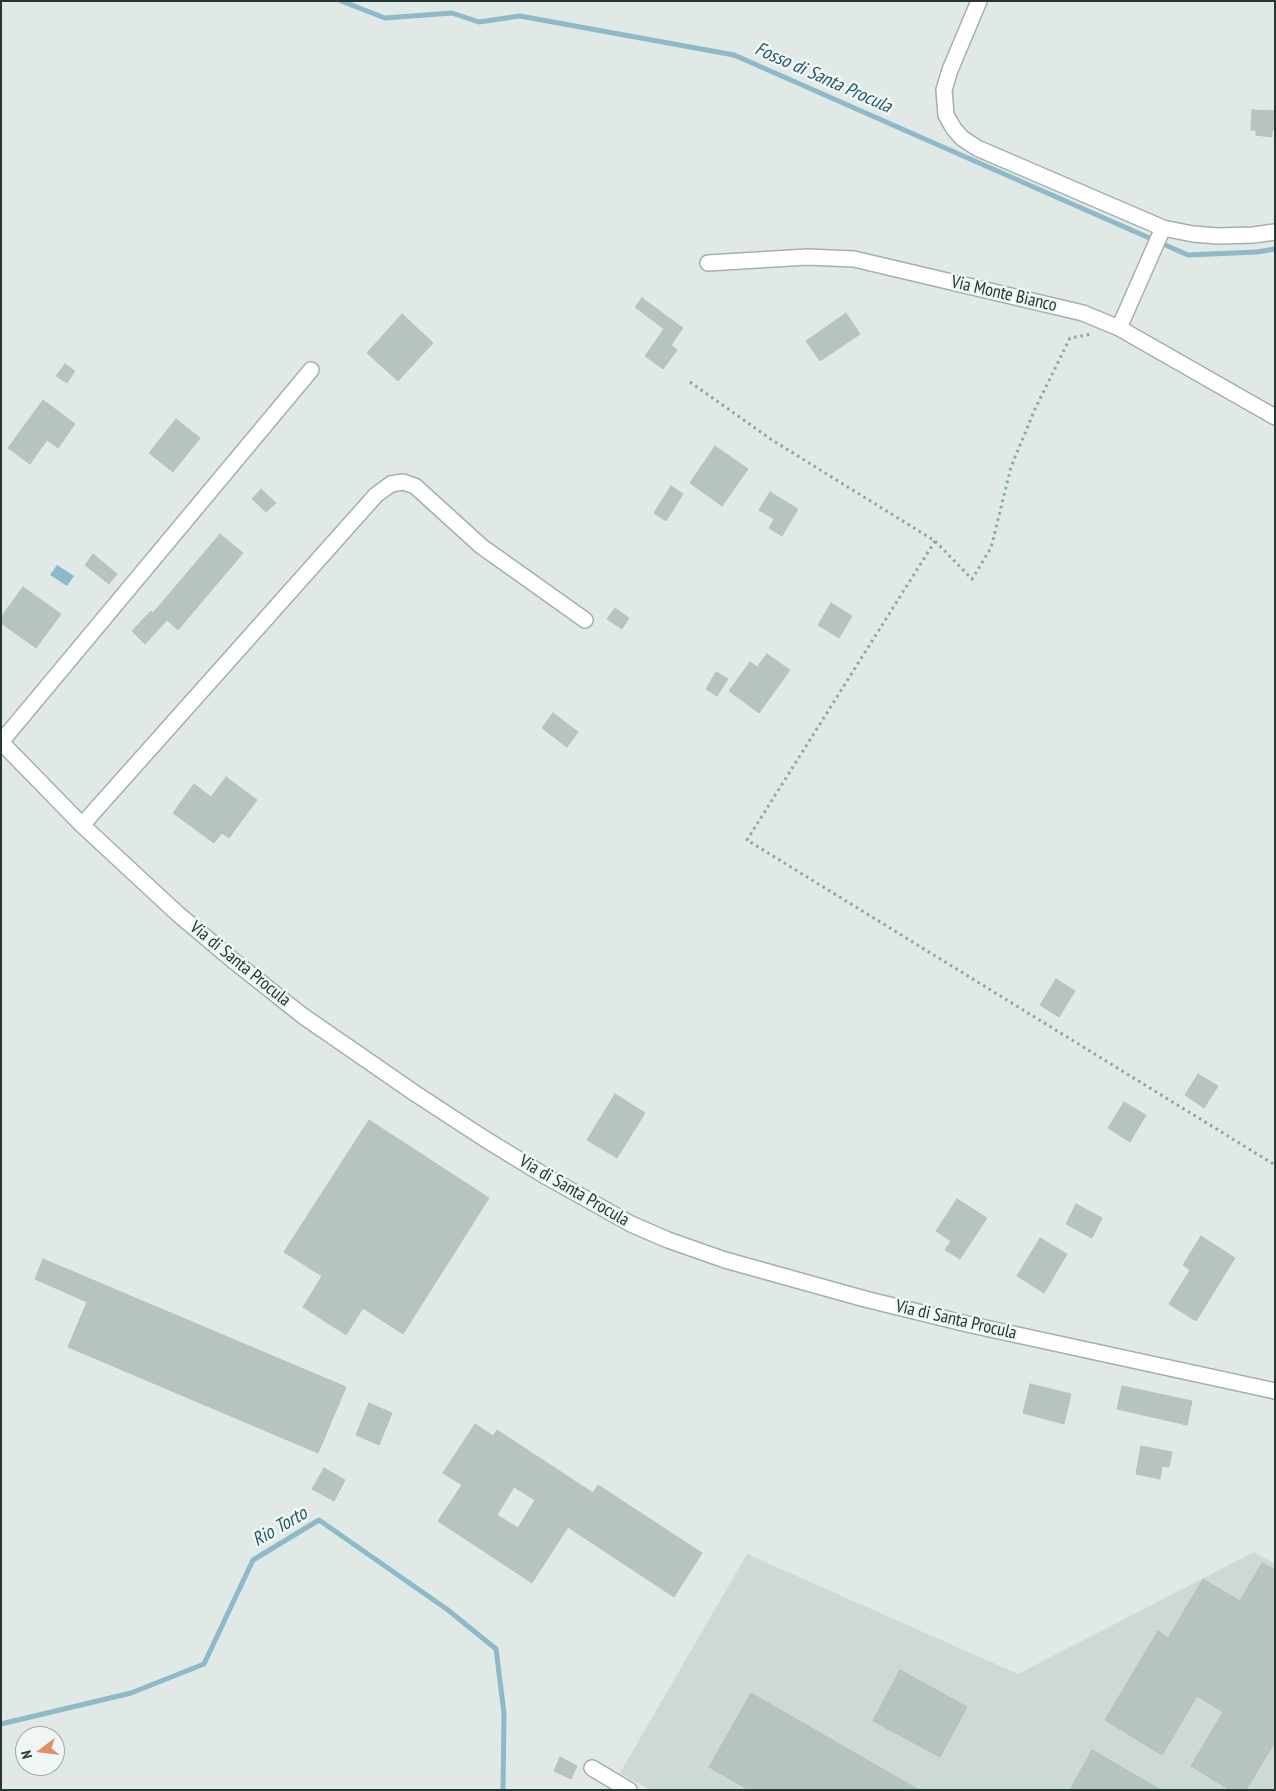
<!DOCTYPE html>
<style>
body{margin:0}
#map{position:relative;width:1276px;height:1791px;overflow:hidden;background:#e0e9e6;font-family:"PT Sans Narrow",sans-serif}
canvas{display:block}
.frame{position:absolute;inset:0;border:2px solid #233734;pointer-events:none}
.north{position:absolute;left:15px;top:1726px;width:50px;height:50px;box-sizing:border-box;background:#f0f6f4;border:1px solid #9eaaa7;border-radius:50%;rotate:255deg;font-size:14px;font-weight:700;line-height:20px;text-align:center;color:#233734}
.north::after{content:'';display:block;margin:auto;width:18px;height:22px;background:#e09067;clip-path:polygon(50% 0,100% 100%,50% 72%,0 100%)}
</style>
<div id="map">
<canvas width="1276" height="1791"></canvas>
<div class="frame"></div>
<div class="north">N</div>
</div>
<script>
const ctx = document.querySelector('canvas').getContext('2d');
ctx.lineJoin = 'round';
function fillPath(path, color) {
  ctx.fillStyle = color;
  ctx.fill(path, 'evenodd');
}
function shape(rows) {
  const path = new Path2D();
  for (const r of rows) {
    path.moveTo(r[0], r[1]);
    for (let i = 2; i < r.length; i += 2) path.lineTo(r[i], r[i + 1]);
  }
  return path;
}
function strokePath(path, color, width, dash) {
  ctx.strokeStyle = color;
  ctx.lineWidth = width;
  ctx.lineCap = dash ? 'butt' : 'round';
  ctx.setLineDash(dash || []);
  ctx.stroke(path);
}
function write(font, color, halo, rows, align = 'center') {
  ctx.font = font + ' "PT Sans Narrow",sans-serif';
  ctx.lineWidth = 5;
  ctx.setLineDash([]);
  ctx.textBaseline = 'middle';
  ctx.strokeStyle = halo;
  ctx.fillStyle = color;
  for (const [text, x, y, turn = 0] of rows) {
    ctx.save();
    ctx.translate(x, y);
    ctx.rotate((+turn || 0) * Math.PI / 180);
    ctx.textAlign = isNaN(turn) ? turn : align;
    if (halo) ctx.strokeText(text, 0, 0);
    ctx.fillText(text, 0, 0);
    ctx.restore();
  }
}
fillPath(shape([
 [1254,1552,1275,1564,1275,1790,650,1790,620,1773,747,1554,1018,1674]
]), '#ced8d5');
fillPath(shape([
 [57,565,74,576,67,586,50,575]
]), '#8eb9c8');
strokePath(shape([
 [341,1,385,18,452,13,479,22,520,16,734,55,1188,255,1257,252,1275,249],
 [1,1724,131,1693,204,1664,253,1560,319,1520,448,1610,496,1649,504,1713,503,1790]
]), '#8eb9c8', 5);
const building = shape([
 [1252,110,1275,111,1275,130,1272,130,1272,137,1256,135,1256,130,1251,130,1252,110],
 [642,298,683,328,671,345,677,350,663,369,645,356,664,329,635,307,642,298],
 [846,313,860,334,820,361,806,341,846,313],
 [402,314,433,343,398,381,367,353,402,314],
 [65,364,75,371,67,383,56,376,65,364],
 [43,400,75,424,58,448,47,440,30,464,8,448,43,400],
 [176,419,200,438,173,472,149,453,176,419],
 [715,446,748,469,722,506,690,483,715,446],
 [671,486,683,494,666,521,654,513,671,486],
 [261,489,276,503,266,512,252,499,261,489],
 [770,492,798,509,782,536,769,528,774,519,759,510,770,492],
 [220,534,243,553,178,630,167,620,145,644,132,631,151,611,153,613,220,534],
 [93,554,117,574,109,584,85,565,93,554],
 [23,587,61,614,36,648,1,623,1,617,23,587],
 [831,603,852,616,839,638,818,625,831,603],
 [615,608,629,618,622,629,607,619,615,608],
 [767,654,790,670,759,713,729,691,750,662,757,667,767,654],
 [716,672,728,679,717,696,706,689,716,672],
 [553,713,578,732,567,747,542,728,553,713],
 [226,777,257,800,229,838,222,833,214,843,173,813,194,784,211,797,226,777],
 [1056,979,1075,991,1059,1017,1040,1005,1056,979],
 [1198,1074,1218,1086,1204,1108,1185,1095,1198,1074],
 [615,1094,645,1113,617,1158,587,1140,615,1094],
 [1124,1102,1146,1115,1130,1142,1108,1128,1124,1102],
 [369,1120,489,1198,403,1334,363,1308,346,1335,303,1307,322,1276,284,1252,369,1120],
 [957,1199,987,1218,960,1259,945,1250,951,1241,936,1231,957,1199],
 [1076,1204,1102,1218,1092,1238,1066,1224,1076,1204],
 [1201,1236,1235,1258,1196,1321,1169,1304,1190,1270,1183,1265,1201,1236],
 [1040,1238,1067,1254,1044,1293,1017,1276,1040,1238],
 [43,1259,346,1387,318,1453,68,1347,87,1302,35,1279,43,1259],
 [1030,1384,1071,1394,1064,1424,1023,1413,1030,1384],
 [1122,1386,1192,1401,1187,1425,1117,1409,1122,1386],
 [369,1403,392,1413,379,1445,356,1435,369,1403],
 [475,1424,493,1436,497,1430,593,1493,598,1485,702,1553,674,1597,568,1527,532,1583,438,1521,462,1485,443,1473,475,1424],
 [514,1487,535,1500,518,1528,497,1515,514,1487],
 [1141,1446,1172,1452,1169,1467,1162,1466,1160,1479,1136,1474,1141,1446],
 [324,1468,345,1480,334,1501,312,1489,324,1468],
 [1262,1563,1275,1570,1275,1742,1246,1790,1230,1790,1191,1766,1223,1712,1197,1696,1162,1755,1105,1720,1158,1631,1168,1638,1203,1579,1240,1601,1262,1563],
 [900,1670,967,1707,940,1757,873,1721,900,1670],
 [751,1693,919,1790,749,1790,709,1767,751,1693],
 [1092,1750,1161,1790,1070,1790,1092,1750],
 [560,1757,577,1766,571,1779,554,1771,560,1757]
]);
fillPath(building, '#b6c3bf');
strokePath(building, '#b3c2bd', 1);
const street = shape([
 [979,1,950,70,944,90,946,115,954,129,962,138,977,148,1163,228,1193,234,1218,236,1253,235,1275,232],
 [708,263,807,257,854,259,1083,313,1119,328,1275,417],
 [1119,328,1163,228],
 [1,742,82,825,178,914,235,962,303,1016,416,1094,485,1139,547,1177,631,1224,668,1240,725,1260,865,1299,967,1324,1275,1391],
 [1,742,311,370],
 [82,825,376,495,391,484,403,482,415,486,481,546,585,620],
 [592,1768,629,1790]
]);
strokePath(street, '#a4b0ad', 18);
strokePath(shape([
 [690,382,772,440,935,541,972,579,991,548,1011,467,1035,409,1070,338,1092,334],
 [935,541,747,840,1275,1165]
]), '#84a9a1', 3, [2.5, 4]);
strokePath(street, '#fff', 15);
write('18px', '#233734', '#f0f6f4', [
 ["Via Monte Bianco",1004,294,13],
 ["Via di Santa Procula",240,964,39],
 ["Via di Santa Procula",574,1191,30],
 ["Via di Santa Procula",956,1320,13]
]);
write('italic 19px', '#25596b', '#f0f6f4', [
 ["Fosso di Santa Procula",823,78,24],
 ["Rio Torto",280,1527,-30]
]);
</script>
